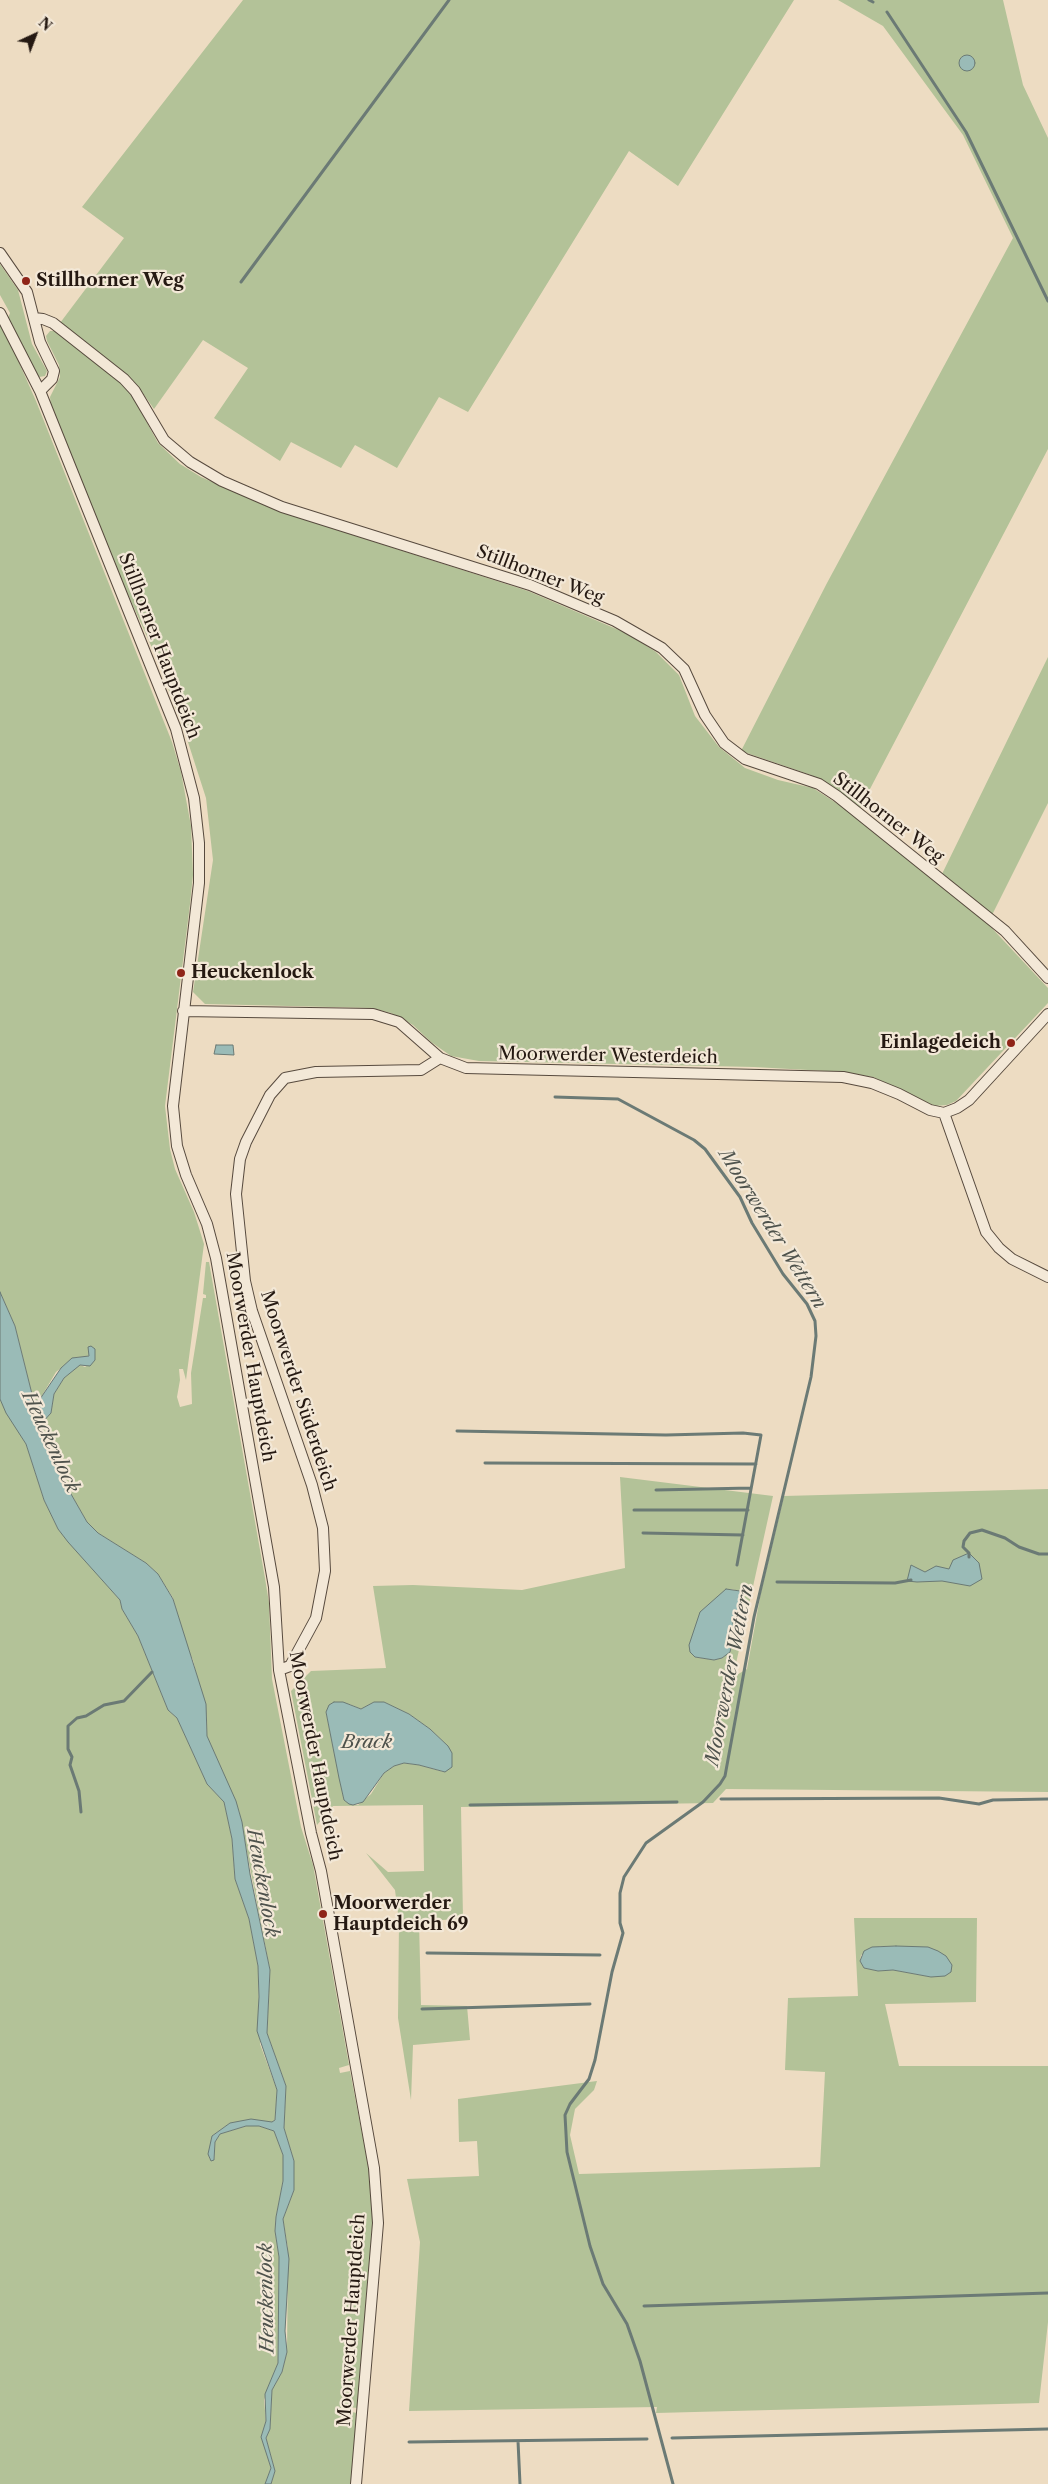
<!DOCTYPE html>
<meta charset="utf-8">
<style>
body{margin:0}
#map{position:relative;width:1048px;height:2484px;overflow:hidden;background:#eddcc2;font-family:"Libre Caslon Text",serif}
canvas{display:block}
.north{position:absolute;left:10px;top:10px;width:50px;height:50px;-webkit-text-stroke:4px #f3e8d7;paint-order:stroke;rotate:43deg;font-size:14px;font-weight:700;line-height:20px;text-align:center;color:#251912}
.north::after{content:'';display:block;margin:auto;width:18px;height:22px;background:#251912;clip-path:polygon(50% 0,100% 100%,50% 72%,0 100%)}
</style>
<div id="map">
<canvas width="1048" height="2484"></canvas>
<div class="north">N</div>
</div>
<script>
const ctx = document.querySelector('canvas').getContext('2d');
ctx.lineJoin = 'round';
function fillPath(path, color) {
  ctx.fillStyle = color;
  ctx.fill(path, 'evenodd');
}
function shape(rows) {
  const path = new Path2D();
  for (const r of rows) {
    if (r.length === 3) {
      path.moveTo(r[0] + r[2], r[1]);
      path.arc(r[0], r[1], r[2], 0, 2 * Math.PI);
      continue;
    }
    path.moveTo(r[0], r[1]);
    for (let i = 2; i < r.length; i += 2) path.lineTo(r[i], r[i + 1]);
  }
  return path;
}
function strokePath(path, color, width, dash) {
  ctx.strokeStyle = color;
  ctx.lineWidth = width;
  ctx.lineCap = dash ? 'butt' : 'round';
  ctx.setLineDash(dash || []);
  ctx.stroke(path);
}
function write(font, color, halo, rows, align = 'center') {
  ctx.font = font + ' "Libre Caslon Text",serif';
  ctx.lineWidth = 4.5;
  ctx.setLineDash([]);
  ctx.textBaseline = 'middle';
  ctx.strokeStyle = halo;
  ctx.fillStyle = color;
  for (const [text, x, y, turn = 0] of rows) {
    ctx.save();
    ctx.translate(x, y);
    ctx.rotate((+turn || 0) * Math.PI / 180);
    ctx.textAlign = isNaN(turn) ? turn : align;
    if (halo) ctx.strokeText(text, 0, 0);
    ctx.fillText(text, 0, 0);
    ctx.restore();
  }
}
fillPath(shape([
 [243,0,794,0,678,186,629,151,468,412,439,397,397,468,355,445,341,468,291,442,280,461,214,418,248,368,203,340,154,409,137,385,60,323,124,238,82,207],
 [838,0,1003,0,1023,85,1048,138,1048,449,860,808,811,775,741,751,827,583,1013,238,963,135,883,26],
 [0,264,18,290,32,344,47,371,45,376,39,377,37,374,8,318,10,313,0,295],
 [0,320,36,401,172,742,181,772,191,826,193,875,190,904,165,1106,170,1149,175,1169,194,1212,204,1244,186,1380,183,1369,179,1369,180,1380,177,1397,180,1407,192,1404,191,1373,203,1298,206,1298,206,1295,203,1294,206,1262,209,1262,265,1578,269,1603,272,1679,301,1827,313,1865,349,2065,339,2068,340,2073,350,2071,371,2180,373,2211,371,2245,358,2408,347,2407,346,2411,357,2413,352,2484,271,2484,275,2471,266,2438,270,2428,272,2390,282,2372,287,2352,288,2249,283,2219,294,2190,294,2161,284,2128,286,2086,267,2033,270,1970,239,1811,207,1736,207,1718,193,1660,186,1646,173,1598,158,1574,146,1563,98,1533,87,1522,71,1494,40,1424,51,1413,54,1394,64,1378,76,1367,80,1365,85,1367,95,1360,88,1350,90,1354,86,1358,76,1357,66,1364,56,1372,40,1399,34,1402,15,1326,0,1292],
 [50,331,57,331,120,382,132,395,158,443,180,464,201,477,281,512,528,591,628,634,656,652,679,675,695,716,719,747,745,768,778,780,813,788,844,808,988,924,1048,988,1048,1003,956,1101,947,1105,935,1106,873,1077,844,1072,754,1067,479,1061,451,1056,431,1042,413,1025,391,1013,372,1008,205,1004,193,992,213,860,206,798,187,739,158,661,106,546,51,407,50,397,60,377,59,365,47,341,46,336],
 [1048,657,1048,803,992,915,942,874],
 [0,1399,26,1444,44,1500,58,1529,120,1600,122,1609,138,1636,168,1710,177,1718,207,1784,224,1802,232,1839,235,1879,249,1919,258,1966,260,2044,277,2090,275,2119,273,2122,230,2123,212,2136,209,2158,214,2160,215,2142,220,2134,246,2126,259,2126,274,2131,283,2155,283,2181,276,2217,275,2231,279,2257,278,2363,264,2400,266,2421,262,2437,271,2468,265,2484,0,2484],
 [620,1477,773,1496,733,1677,747,1669,761,1592,784,1496,1048,1489,1048,1792,726,1789,713,1803,461,1807,463,1919,419,1921,421,2005,467,2006,470,2040,413,2045,411,2100,398,2018,399,1921,395,1890,366,1853,388,1872,424,1871,423,1805,333,1806,317,1825,291,1691,311,1671,386,1668,373,1586,413,1585,522,1590,625,1568],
 [730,1589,740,1591,741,1606,732,1620,735,1631,730,1652,722,1658,714,1660,695,1657],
 [374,1702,384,1702,409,1714,430,1729,448,1746,444,1772,419,1765,404,1763,394,1766,384,1773,371,1794,358,1805,353,1805,344,1800,326,1712,349,1704,361,1709],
 [854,1918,977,1918,976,2002,885,2004,899,2066,1048,2066,1048,2322,1039,2403,656,2413,657,2407,409,2411,420,2242,407,2179,479,2176,477,2141,459,2142,458,2099,597,2081,594,2090,575,2109,570,2135,579,2174,820,2167,825,2072,785,2070,788,1998,858,1996],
 [881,1946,910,1948,931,1977,893,1970,878,1971,864,1968,860,1961,861,1955]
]), '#b3c298');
const water = shape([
 [967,63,8],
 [216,1045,233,1045,234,1055,214,1054,216,1045],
 [0,1292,15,1326,34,1402,40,1399,61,1368,72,1358,89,1356,88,1347,91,1346,95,1349,95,1360,90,1366,80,1365,64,1378,54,1394,51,1413,40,1425,71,1494,87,1522,98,1533,146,1563,158,1574,173,1599,206,1704,207,1736,236,1801,242,1822,250,1874,270,1970,267,2033,286,2086,284,2128,294,2161,294,2190,283,2219,289,2259,285,2331,287,2352,282,2372,272,2390,270,2429,266,2438,275,2471,271,2484,265,2484,271,2468,261,2437,266,2421,265,2394,278,2363,279,2257,275,2231,276,2217,283,2181,283,2155,274,2131,259,2126,246,2126,220,2134,215,2142,214,2160,211,2161,208,2154,212,2136,230,2123,251,2119,272,2122,275,2120,277,2090,257,2031,259,1997,258,1966,249,1919,235,1879,232,1839,224,1802,207,1784,177,1718,168,1710,138,1636,122,1609,120,1600,68,1542,58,1529,44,1500,26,1444,6,1413,0,1399,0,1292],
 [969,1553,979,1563,982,1579,970,1586,942,1581,917,1582,907,1581,911,1565,925,1572,936,1566,949,1569,953,1560,969,1553],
 [726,1589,740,1591,743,1595,741,1606,732,1620,735,1631,730,1652,722,1658,714,1660,695,1657,690,1652,689,1645,700,1612,726,1589],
 [334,1702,343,1702,361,1709,374,1702,384,1702,409,1714,430,1729,448,1746,452,1753,452,1767,445,1772,419,1765,404,1763,394,1766,384,1773,363,1802,353,1805,349,1804,344,1800,339,1778,326,1712,329,1705,334,1702],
 [896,1946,928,1947,938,1951,946,1956,952,1965,951,1972,945,1976,931,1977,893,1970,878,1971,864,1968,860,1961,864,1951,872,1947,896,1946]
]);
fillPath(water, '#9abbb7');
strokePath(water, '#6b7a75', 1);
strokePath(shape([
 [869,0,873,2],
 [887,12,966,132,1048,301],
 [241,282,449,0],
 [555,1097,618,1099,694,1140,705,1149,740,1197,752,1223,783,1274,807,1304,815,1321,816,1336,811,1377,754,1617,725,1776,720,1784,703,1802,646,1843,624,1877,620,1893,620,1923,623,1933,612,1972,595,2060,589,2079,570,2104,565,2115,567,2152,590,2246,603,2284,627,2324,640,2361,673,2484],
 [457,1431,666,1435,743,1433,761,1435,737,1565],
 [485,1463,756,1464],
 [656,1490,751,1488],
 [634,1510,748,1510],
 [643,1533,743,1535],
 [969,1557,969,1553,963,1547,964,1541,970,1533,982,1530,1005,1538,1019,1547,1039,1554,1048,1554],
 [777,1582,895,1583,911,1580],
 [721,1799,939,1798,979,1804,993,1800,1048,1799],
 [470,1805,677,1802],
 [81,1812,79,1791,70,1765,72,1757,68,1749,68,1726,77,1718,86,1716,104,1705,124,1701,152,1672],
 [427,1953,600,1955],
 [422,2009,590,2004],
 [644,2306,1048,2293],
 [672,2438,1048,2429],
 [518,2441,520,2484],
 [409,2442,647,2439]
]), '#6b7a75', 3);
const minor = shape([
 [0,253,27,292,40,342,54,371,52,379,40,391],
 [0,313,40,391,176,729,194,798,199,843,199,883,173,1106,177,1146,186,1175,207,1224,216,1258,274,1587,279,1670,311,1833,321,1871,374,2168,378,2223,356,2484],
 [34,318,43,319,53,323,124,379,135,391,164,440,190,462,222,481,282,507,530,585,615,621,662,648,684,669,705,715,724,743,745,759,819,784,837,796,1005,931,1048,978],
 [183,1011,373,1014,399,1022,440,1058,466,1068,843,1077,872,1083,899,1094,930,1110,944,1113,957,1108,969,1100,1048,1014],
 [944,1113,986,1232,999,1248,1012,1259,1048,1277],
 [279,1670,290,1666,316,1618,325,1571,323,1528,312,1485,252,1311,245,1281,236,1194,240,1159,246,1142,270,1095,285,1078,316,1072,421,1070,440,1058]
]);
strokePath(minor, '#574a3e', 12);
strokePath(minor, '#f3e8d7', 10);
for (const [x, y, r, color] of [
 [26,281,5,"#8f2418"],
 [181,973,5,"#8f2418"],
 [1011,1043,5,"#8f2418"],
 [323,1914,5,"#8f2418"]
]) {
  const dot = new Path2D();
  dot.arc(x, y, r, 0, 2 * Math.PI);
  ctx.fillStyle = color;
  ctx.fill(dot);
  strokePath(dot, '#f3e8d7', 2);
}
write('bold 18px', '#251912', '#f3e8d7', [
 ["Stillhorner Weg",36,281],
 ["Heuckenlock",191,973],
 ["Einlagedeich",1001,1043,"right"],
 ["Moorwerder",333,1904],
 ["Hauptdeich 69",333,1925]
], 'left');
write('18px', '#251912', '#f3e8d7', [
 ["Stillhorner Weg",540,575,21],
 ["Stillhorner Hauptdeich",159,646,69],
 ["Stillhorner Weg",888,818,38],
 ["Moorwerder Westerdeich",608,1056,1],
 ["Moorwerder Hauptdeich",250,1357,80],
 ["Moorwerder Süderdeich",298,1391,72],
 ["Moorwerder Hauptdeich",315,1756,79],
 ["Moorwerder Hauptdeich",352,2320,-86]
]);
write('italic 19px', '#4e524c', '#f3e8d7', [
 ["Moorwerder Wettern",772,1229,58],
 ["Heuckenlock",50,1442,65],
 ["Moorwerder Wettern",730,1675,-79],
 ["Brack",367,1743],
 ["Heuckenlock",262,1883,80],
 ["Heuckenlock",267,2298,-91]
]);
</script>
